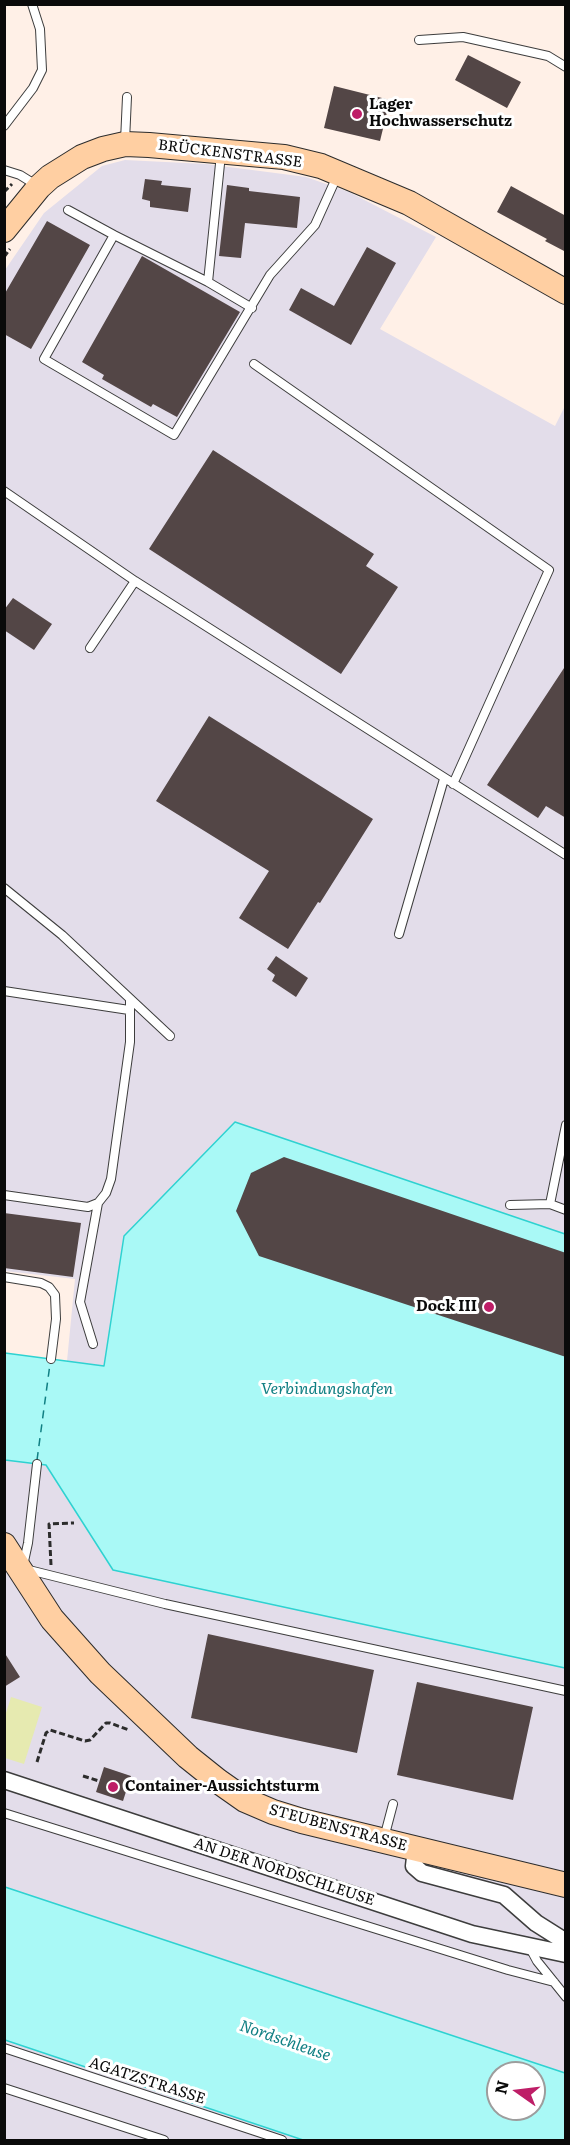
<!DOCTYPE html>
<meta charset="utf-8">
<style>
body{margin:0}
#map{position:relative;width:570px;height:2145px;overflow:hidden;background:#fff0e7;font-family:Literata,serif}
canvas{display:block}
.frame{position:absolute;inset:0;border:6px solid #0a0a0a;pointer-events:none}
.north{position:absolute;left:486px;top:2061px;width:60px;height:60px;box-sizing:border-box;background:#fff;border:2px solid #9d9d9d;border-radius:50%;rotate:284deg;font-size:16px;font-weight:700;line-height:24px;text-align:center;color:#0a0a0a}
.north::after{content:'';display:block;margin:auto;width:21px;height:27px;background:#be1e67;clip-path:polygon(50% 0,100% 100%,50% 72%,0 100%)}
</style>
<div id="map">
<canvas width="570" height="2145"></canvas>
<div class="frame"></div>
<div class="north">N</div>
</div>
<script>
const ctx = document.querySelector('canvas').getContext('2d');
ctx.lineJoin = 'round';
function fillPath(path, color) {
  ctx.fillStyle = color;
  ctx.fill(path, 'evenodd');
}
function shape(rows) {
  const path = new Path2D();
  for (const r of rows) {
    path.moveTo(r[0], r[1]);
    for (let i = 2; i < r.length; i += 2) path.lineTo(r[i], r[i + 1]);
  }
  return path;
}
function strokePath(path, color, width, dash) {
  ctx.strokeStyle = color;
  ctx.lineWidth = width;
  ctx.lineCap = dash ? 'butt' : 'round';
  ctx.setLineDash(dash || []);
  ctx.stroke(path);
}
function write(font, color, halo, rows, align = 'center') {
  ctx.font = font + ' Literata,serif';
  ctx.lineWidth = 6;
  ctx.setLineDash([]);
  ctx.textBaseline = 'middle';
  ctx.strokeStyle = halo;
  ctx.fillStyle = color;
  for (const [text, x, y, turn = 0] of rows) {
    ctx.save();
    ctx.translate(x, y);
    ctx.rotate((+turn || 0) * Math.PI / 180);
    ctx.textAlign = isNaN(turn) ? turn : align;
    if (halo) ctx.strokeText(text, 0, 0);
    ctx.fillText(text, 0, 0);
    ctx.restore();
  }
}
fillPath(shape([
 [125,160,206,164,306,177,349,192,436,237,380,329,555,426,565,406,565,1234,235,1122,124,1236,104,1366,67,1361,75,1279,5,1271,5,270,44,213,102,166],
 [5,1460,46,1465,113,1570,565,1668,565,2073,5,1887],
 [5,2040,303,2140,5,2140]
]), '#e3ddea');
fillPath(shape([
 [11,1697,42,1707,24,1764,5,1758,5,1716]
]), '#e6eab0');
const water = shape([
 [235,1122,565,1234,565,1668,113,1570,46,1465,5,1460,5,1353,104,1366,124,1236,235,1122],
 [5,1887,565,2073,565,2140,303,2140,5,2040,5,1887],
 [498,2073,534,2073,534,2109,498,2109,498,2073]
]);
fillPath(water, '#a9f9f6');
strokePath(water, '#2ed2d1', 1.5);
strokePath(shape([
 [37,1460,50,1364]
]), '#107f83', 1.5, [8, 6]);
fillPath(shape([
 [468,55,521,82,507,108,455,80],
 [334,86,390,100,380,141,324,128],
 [145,179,162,181,161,185,191,188,188,212,150,207,150,201,142,199],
 [227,185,249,188,249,191,300,197,297,228,245,223,241,258,219,256],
 [511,186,566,216,566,252,545,241,547,239,497,212],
 [47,221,90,245,31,349,4,334,4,295],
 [367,247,396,263,351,345,289,310,301,288,334,306],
 [142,256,240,312,177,417,153,404,151,407,102,379,104,375,82,362],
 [213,450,374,554,366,566,398,587,341,674,149,549],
 [13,598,52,624,34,650,4,630,4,610],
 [566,665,566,818,546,806,538,818,487,785],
 [209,716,373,819,320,903,318,902,288,949,239,918,269,871,156,801],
 [276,956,308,978,296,997,272,981,275,975,267,969],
 [284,1157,566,1253,566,1357,259,1256,236,1211,251,1173],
 [4,1213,81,1223,73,1277,4,1268],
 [208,1634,374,1670,357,1753,191,1718],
 [4,1652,20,1677,4,1687],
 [417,1682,533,1707,513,1800,397,1775],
 [104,1767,131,1776,123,1801,96,1792]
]), '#534646');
const lane = shape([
 [419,40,463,37,548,56,566,67],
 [4,126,33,88,42,70,40,29,32,4],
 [125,141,127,97],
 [4,170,20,175,36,185],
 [68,210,114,235,208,282,252,308],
 [114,235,44,359,174,435,270,275,315,225,338,174],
 [208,282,221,154],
 [254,364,549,570,453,784],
 [4,491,135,581,566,855],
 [90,648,135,581],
 [4,888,62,935,170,1036],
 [399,934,444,779],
 [4,991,129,1010],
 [4,1195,88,1207,98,1203],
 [550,1204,566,1210],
 [510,1205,550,1204,566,1125],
 [4,1277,41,1283,49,1287,55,1295,56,1319,51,1359],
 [93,1344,80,1302,98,1203,106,1193,111,1179,130,1042,130,999],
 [23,1566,28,1543,37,1464],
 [25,1571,29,1570,165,1604,566,1691],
 [4,1813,508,1970,554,1982],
 [384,1838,393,1804],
 [530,1948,537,1961,566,1997],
 [4,2048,282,2140],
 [4,2088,164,2140]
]);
const street = shape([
 [4,1780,472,1934,566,1954],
 [416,1849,414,1866,422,1873,504,1895,536,1923,566,1942]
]);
const secondary = shape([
 [4,230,39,187,50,177,82,157,103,149,125,144,149,145,284,157,321,166,409,203,566,292],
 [4,1545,52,1619,100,1673,188,1757,218,1781,245,1800,273,1812,302,1821,566,1885]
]);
strokePath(lane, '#3d3d3d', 10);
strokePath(street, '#3d3d3d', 19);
strokePath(secondary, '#2c2c2c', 26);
strokePath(shape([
 [4,192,12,184],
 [4,257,10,249],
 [51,1565,49,1524,74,1523],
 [37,1762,46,1733,50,1730,85,1741,90,1740,106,1723,110,1723,129,1730],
 [83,1776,99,1781]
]), '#2c2c2c', 3, [6, 3]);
strokePath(lane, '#fff', 8);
strokePath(street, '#fff', 16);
strokePath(secondary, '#ffcfa2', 24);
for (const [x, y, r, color] of [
 [357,114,6,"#be1e67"],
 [489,1307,6,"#be1e67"],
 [113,1787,6,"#be1e67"]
]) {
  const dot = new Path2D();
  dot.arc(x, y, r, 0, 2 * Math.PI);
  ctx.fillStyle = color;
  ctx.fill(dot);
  strokePath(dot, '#fff', 2);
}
write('bold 15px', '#0a0a0a', '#fff', [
 ["Lager",369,105],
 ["Hochwasserschutz",369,122],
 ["Dock III",477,1307,"right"],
 ["Container-Aussichtsturm",125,1787]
], 'left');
write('15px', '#0a0a0a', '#fff', [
 ["BRÜCKENSTRASSE",230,154,7],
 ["STEUBENSTRASSE",338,1828,15],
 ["AN DER NORDSCHLEUSE",284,1872,18],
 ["AGATZSTRASSE",147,2081,18]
]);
write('italic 16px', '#107f83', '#fff', [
 ["Verbindungshafen",327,1389],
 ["Nordschleuse",285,2041,19]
]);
</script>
